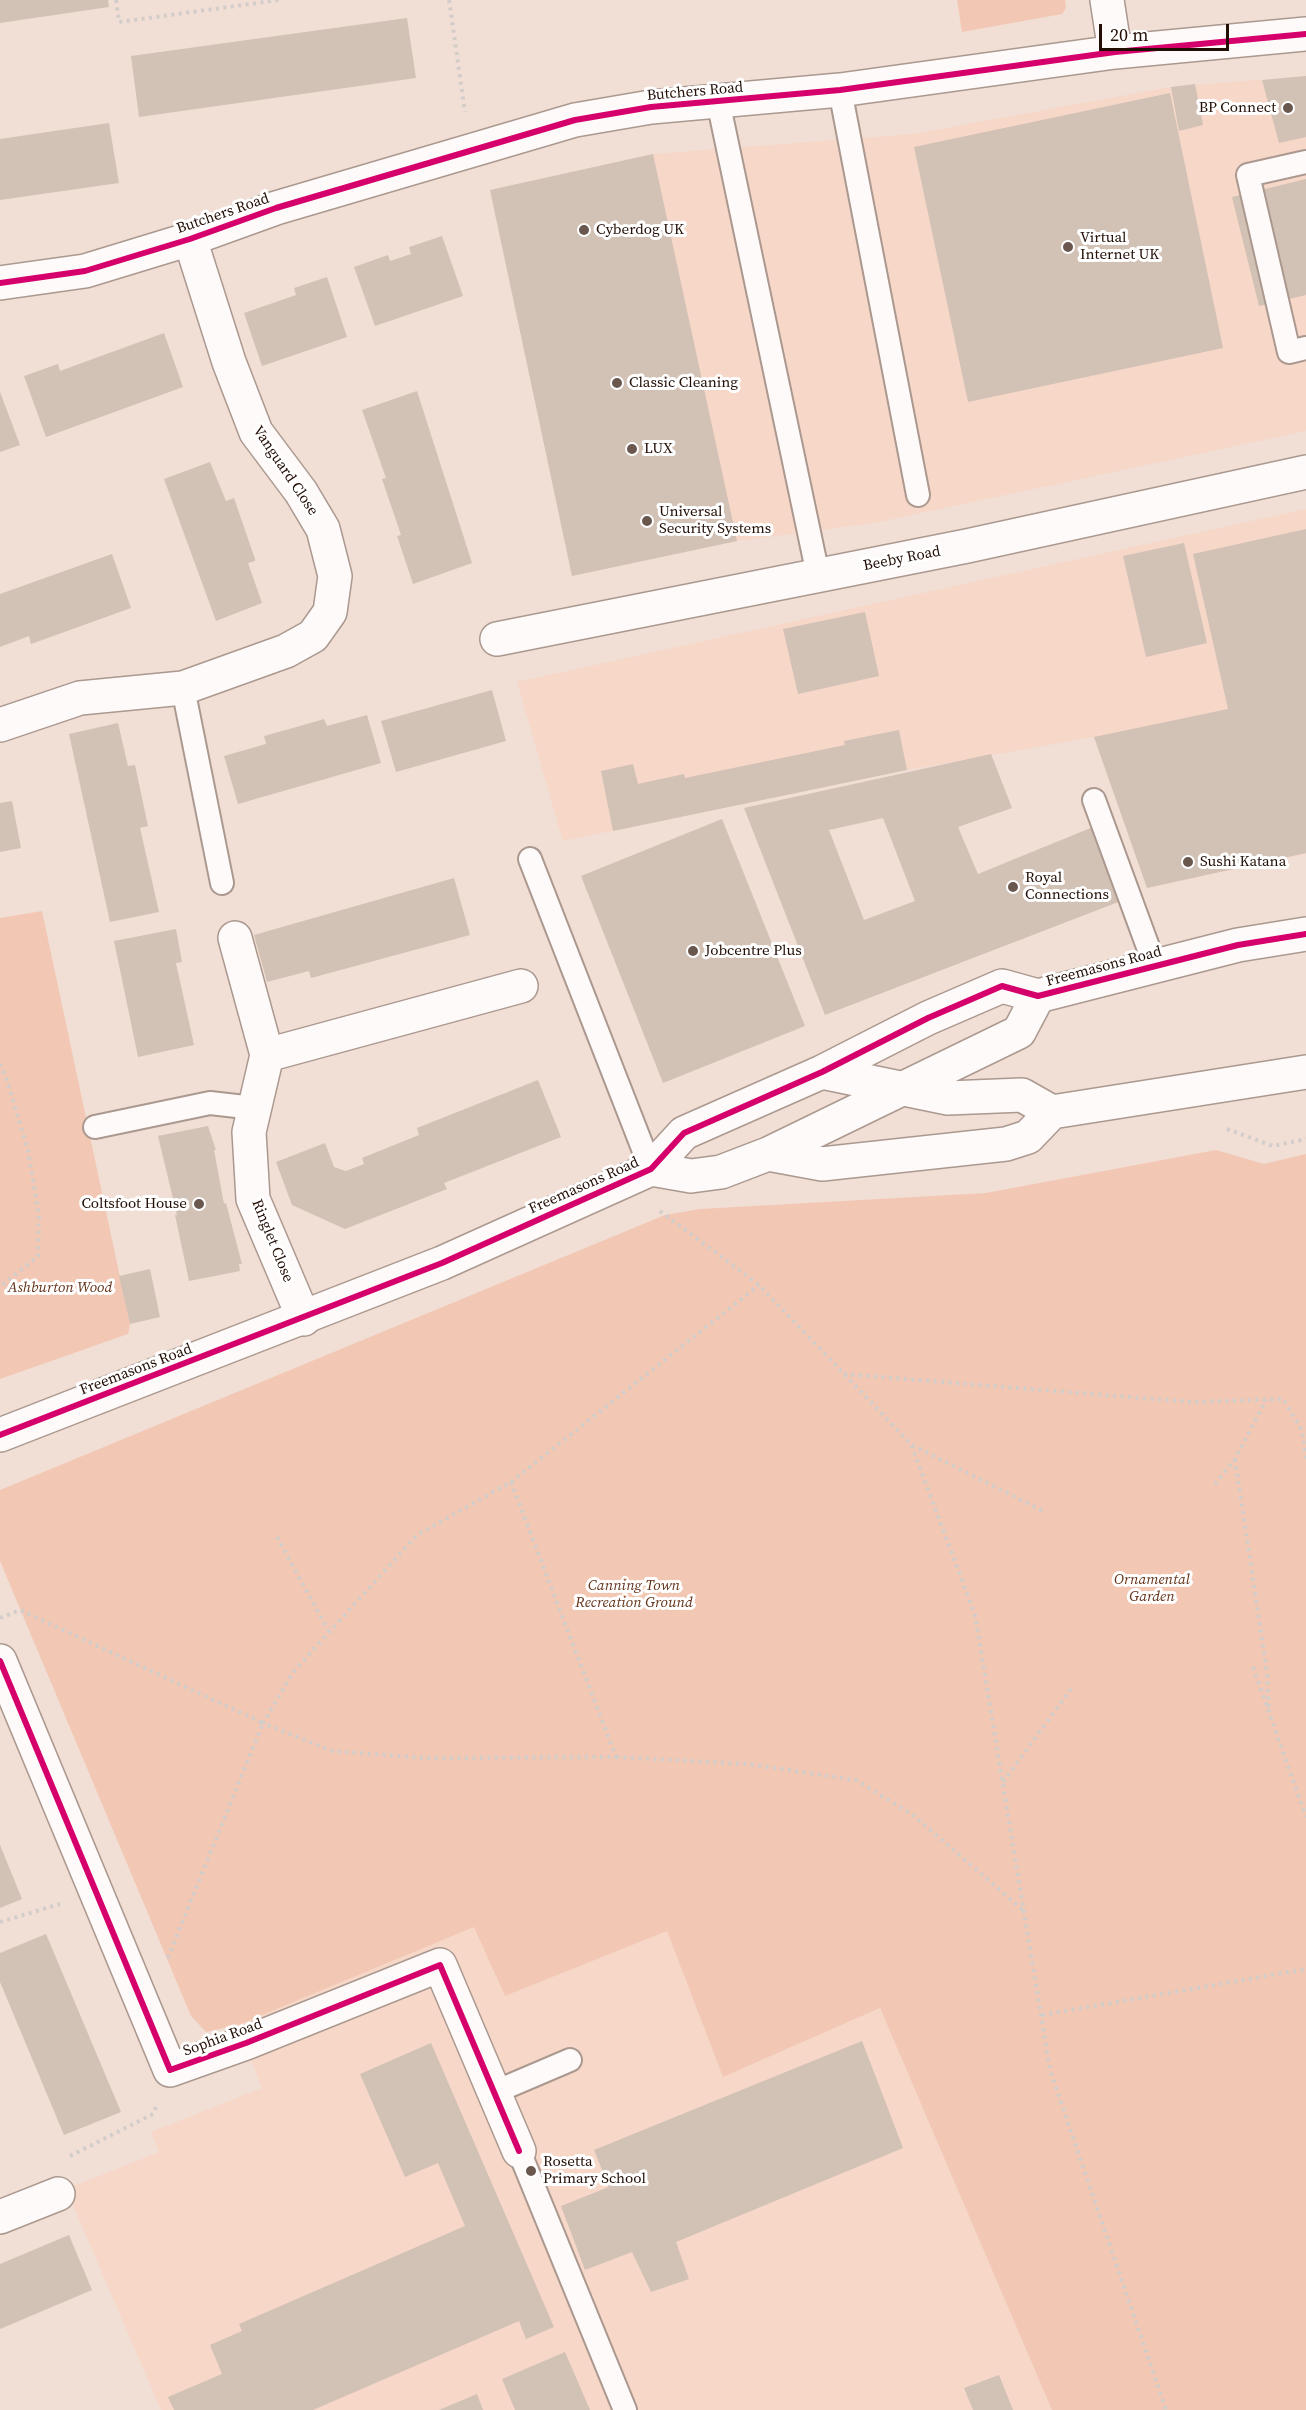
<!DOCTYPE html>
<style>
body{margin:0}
#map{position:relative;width:1306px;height:2410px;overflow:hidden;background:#f1ded5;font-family:"Source Serif 4",serif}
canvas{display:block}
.scale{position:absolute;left:1099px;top:24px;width:130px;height:27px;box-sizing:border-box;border:3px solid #220e05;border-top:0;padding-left:8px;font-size:18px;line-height:21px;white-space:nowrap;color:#220e05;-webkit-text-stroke:4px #fff;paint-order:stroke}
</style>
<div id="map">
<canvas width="1306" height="2410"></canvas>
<div class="scale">20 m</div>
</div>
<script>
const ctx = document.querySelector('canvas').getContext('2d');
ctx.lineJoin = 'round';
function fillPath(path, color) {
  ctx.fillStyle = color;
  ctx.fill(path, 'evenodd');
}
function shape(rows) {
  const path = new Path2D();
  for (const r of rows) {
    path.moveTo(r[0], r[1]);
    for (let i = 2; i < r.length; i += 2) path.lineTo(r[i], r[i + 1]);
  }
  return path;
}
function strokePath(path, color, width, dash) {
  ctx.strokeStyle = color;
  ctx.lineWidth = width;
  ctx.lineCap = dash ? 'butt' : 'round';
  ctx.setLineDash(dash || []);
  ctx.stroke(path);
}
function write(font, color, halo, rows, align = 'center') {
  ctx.font = font + ' "Source Serif 4",serif';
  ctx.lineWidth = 6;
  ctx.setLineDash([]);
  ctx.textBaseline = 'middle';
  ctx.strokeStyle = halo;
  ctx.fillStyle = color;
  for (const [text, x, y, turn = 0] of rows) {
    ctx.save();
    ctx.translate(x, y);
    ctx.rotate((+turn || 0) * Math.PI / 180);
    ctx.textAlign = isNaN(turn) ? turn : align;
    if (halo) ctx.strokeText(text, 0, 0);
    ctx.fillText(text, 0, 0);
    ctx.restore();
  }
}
fillPath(shape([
 [1306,76,1306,431,874,523,737,541,572,576,490,190,653,154,913,134,1171,87],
 [1306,509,1306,854,1147,888,1094,737,907,770,563,841,517,682],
 [474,1926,505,1996,667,1931,723,2077,880,2008,1052,2410,161,2410,66,2189,159,2152,151,2132,262,2088,238,2025]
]), '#f6d7c8');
fillPath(shape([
 [957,0,1065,0,1066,8,1062,14,962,32],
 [42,911,130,1324,128,1334,0,1379,0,918],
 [1216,1150,1264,1164,1306,1154,1306,2410,1052,2410,880,2008,723,2077,667,1931,505,1996,474,1927,238,2025,206,2032,191,2016,0,1561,0,1490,665,1215,700,1209,986,1193]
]), '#f2c8b4');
fillPath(shape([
 [0,0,108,0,109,7,0,23],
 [407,18,416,78,139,117,131,56],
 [1306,76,1306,137,1279,143,1262,80],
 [1195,84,1203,125,1179,131,1171,87],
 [1170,93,1223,348,968,402,914,147],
 [109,123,119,183,0,200,0,139],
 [653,154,737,541,572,576,490,190],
 [1306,179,1306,295,1259,306,1232,197],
 [442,236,463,296,375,326,354,267,388,255,390,261,411,254,409,247],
 [327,277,347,337,262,366,244,313,296,295,294,288],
 [164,333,183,387,46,437,24,376,58,364,60,371],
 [417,391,472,563,413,584,397,536,401,535,382,479,386,478,362,410],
 [0,392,20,445,0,452],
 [210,462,226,501,234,498,255,559,255,561,248,563,262,603,216,621,164,479],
 [1306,529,1306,853,1147,888,1094,737,1228,709,1193,554],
 [1184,543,1207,643,1146,657,1123,556],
 [112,554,131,608,31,644,29,636,0,647,0,594],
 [865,612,879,676,798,694,783,629],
 [492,690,506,741,396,772,381,721],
 [367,715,381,763,238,804,224,756,266,744,264,736,293,728,324,719,327,726],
 [118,723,128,766,135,765,148,826,140,828,159,912,110,922,69,734],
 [899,730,907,770,613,831,601,771,633,764,638,784,684,774,685,778,845,745,844,741],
 [991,754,1012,808,958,827,978,874,1093,827,1121,901,825,1015,744,808],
 [883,818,915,901,864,920,829,830],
 [12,801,21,848,0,852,0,803],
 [722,819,805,1026,663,1083,581,876],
 [454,878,470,935,311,978,309,971,267,982,254,935],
 [176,929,182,962,176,963,194,1045,138,1057,114,941],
 [538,1080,561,1137,444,1183,447,1189,345,1229,292,1205,276,1162,325,1143,334,1167,346,1171,364,1164,362,1158,419,1135,417,1128],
 [208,1126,216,1150,214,1150,224,1204,226,1203,242,1264,239,1264,240,1271,189,1281,175,1215,177,1215,158,1136],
 [150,1269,160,1317,130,1324,119,1276],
 [0,1845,22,1899,0,1908],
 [46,1934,121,2112,64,2135,0,1982,0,1953],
 [862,2041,903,2148,676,2242,689,2279,651,2292,632,2252,585,2270,561,2206,609,2187,594,2150],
 [431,2043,554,2327,526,2339,519,2321,313,2410,174,2410,168,2397,222,2374,210,2345,242,2331,239,2324,465,2226,438,2163,405,2177,360,2074],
 [69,2235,92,2290,0,2329,0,2264],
 [565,2352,590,2410,515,2410,502,2379],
 [999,2375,1013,2410,973,2410,964,2388],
 [477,2394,483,2410,439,2410]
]), '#d2c1b5');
const service = shape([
 [840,90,918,495],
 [718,101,818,575],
 [1306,162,1248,175,1289,352,1306,348],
 [183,688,222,883],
 [1094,800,1155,966],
 [530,859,651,1169],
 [95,1127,210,1103,254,1108],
 [495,2092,570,2060],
 [519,2151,625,2410]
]);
const minor = shape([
 [1107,0,1115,52],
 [0,283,85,271,190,239,276,208,575,120,651,107,840,90,1115,52,1306,34],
 [497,639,967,546,1306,472],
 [0,725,80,698,183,688,286,651,313,636,330,612,335,576,323,529,301,492,256,432,229,362,190,239],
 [235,938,267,1055,249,1132,253,1199,304,1319],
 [267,1055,521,986],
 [0,1661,170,2070,246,2043,440,1965,519,2151],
 [0,2217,58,2194]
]);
const tertiary = shape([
 [822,1072,948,1098,1022,1095,1052,1112],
 [768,1154,822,1164,1006,1144,1028,1137,1052,1112,1306,1072],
 [651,1169,691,1176,721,1172,768,1154,1019,1032,1038,996],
 [0,1435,442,1263,651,1169,684,1133,822,1072,928,1018,1002,986,1038,996,1238,945,1306,934]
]);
strokePath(service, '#ab988f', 26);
strokePath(minor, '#ab988f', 36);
strokePath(tertiary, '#ab988f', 36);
strokePath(shape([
 [116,0,119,22,279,0],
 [449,0,465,112],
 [0,1064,7,1080,28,1151,39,1215,38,1256,0,1287],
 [1227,1129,1273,1146,1306,1139],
 [660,1211,759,1285,911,1444,975,1615,1050,2070,1166,2410],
 [844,1374,1192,1402,1283,1399,1302,1430,1306,1460],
 [912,1445,1043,1511],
 [1235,1459,1267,1673,1269,1712],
 [511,1482,616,1757,425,1758,332,1751,263,1723,294,1671,417,1535,511,1482],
 [511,1482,759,1285],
 [1215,1484,1235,1459,1266,1400],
 [277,1537,328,1630],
 [0,1618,20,1610,263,1723,167,1960],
 [1253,1667,1306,1817],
 [616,1757,747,1764,856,1780,913,1815,1024,1911],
 [1003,1782,1071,1689],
 [0,1922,60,1904],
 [1042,2015,1306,1969],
 [70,2156,153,2114,156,2107]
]), '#d3cdca', 4, [3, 4.5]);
strokePath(service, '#fdfaf9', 22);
strokePath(minor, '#fdfaf9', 33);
strokePath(tertiary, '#fdfaf9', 33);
strokePath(shape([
 [0,283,85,271,190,239,276,208,575,120,651,107,840,90,1115,52,1306,34],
 [0,1435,442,1263,651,1169,684,1133,822,1072,928,1018,1002,986,1038,996,1238,945,1306,934],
 [0,1661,170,2070,246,2043,440,1965,519,2151]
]), '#d6006c', 6);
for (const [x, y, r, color] of [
 [1288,108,6,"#6a574e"],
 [584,230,6,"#6a574e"],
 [1068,247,6,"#6a574e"],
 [617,383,6,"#6a574e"],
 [632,449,6,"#6a574e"],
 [647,521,6,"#6a574e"],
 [1188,862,6,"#6a574e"],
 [1013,887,6,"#6a574e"],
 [693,951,6,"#6a574e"],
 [199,1204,6,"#6a574e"],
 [531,2171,6,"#6a574e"]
]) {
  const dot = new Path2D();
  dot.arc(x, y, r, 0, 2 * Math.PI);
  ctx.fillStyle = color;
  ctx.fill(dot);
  strokePath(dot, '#fff', 2);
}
write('15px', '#220e05', '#fff', [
 ["Butchers Road",695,92,-5],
 ["Butchers Road",223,214,-19],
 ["Vanguard Close",285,471,56],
 ["Beeby Road",902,559,-11],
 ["Freemasons Road",1104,967,-15],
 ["Freemasons Road",584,1186,-24],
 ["Ringlet Close",272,1241,68],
 ["Freemasons Road",136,1370,-21],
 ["Sophia Road",223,2038,-20]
]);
write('15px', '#220e05', '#fff', [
 ["BP Connect",1276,108,"right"],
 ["Cyberdog UK",596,230],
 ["Virtual",1080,238],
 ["Internet UK",1080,255],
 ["Classic Cleaning",629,383],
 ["LUX",644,449],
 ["Universal",659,512],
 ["Security Systems",659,529],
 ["Sushi Katana",1200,862],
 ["Royal",1025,878],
 ["Connections",1025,895],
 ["Jobcentre Plus",705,951],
 ["Coltsfoot House",187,1204,"right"],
 ["Rosetta",543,2162],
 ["Primary School",543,2179]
], 'left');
write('italic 15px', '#64331a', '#fff', [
 ["Ashburton Wood",60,1288],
 ["Ornamental",1152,1580],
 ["Garden",1152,1597],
 ["Canning Town",634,1586],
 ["Recreation Ground",634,1603]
]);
</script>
